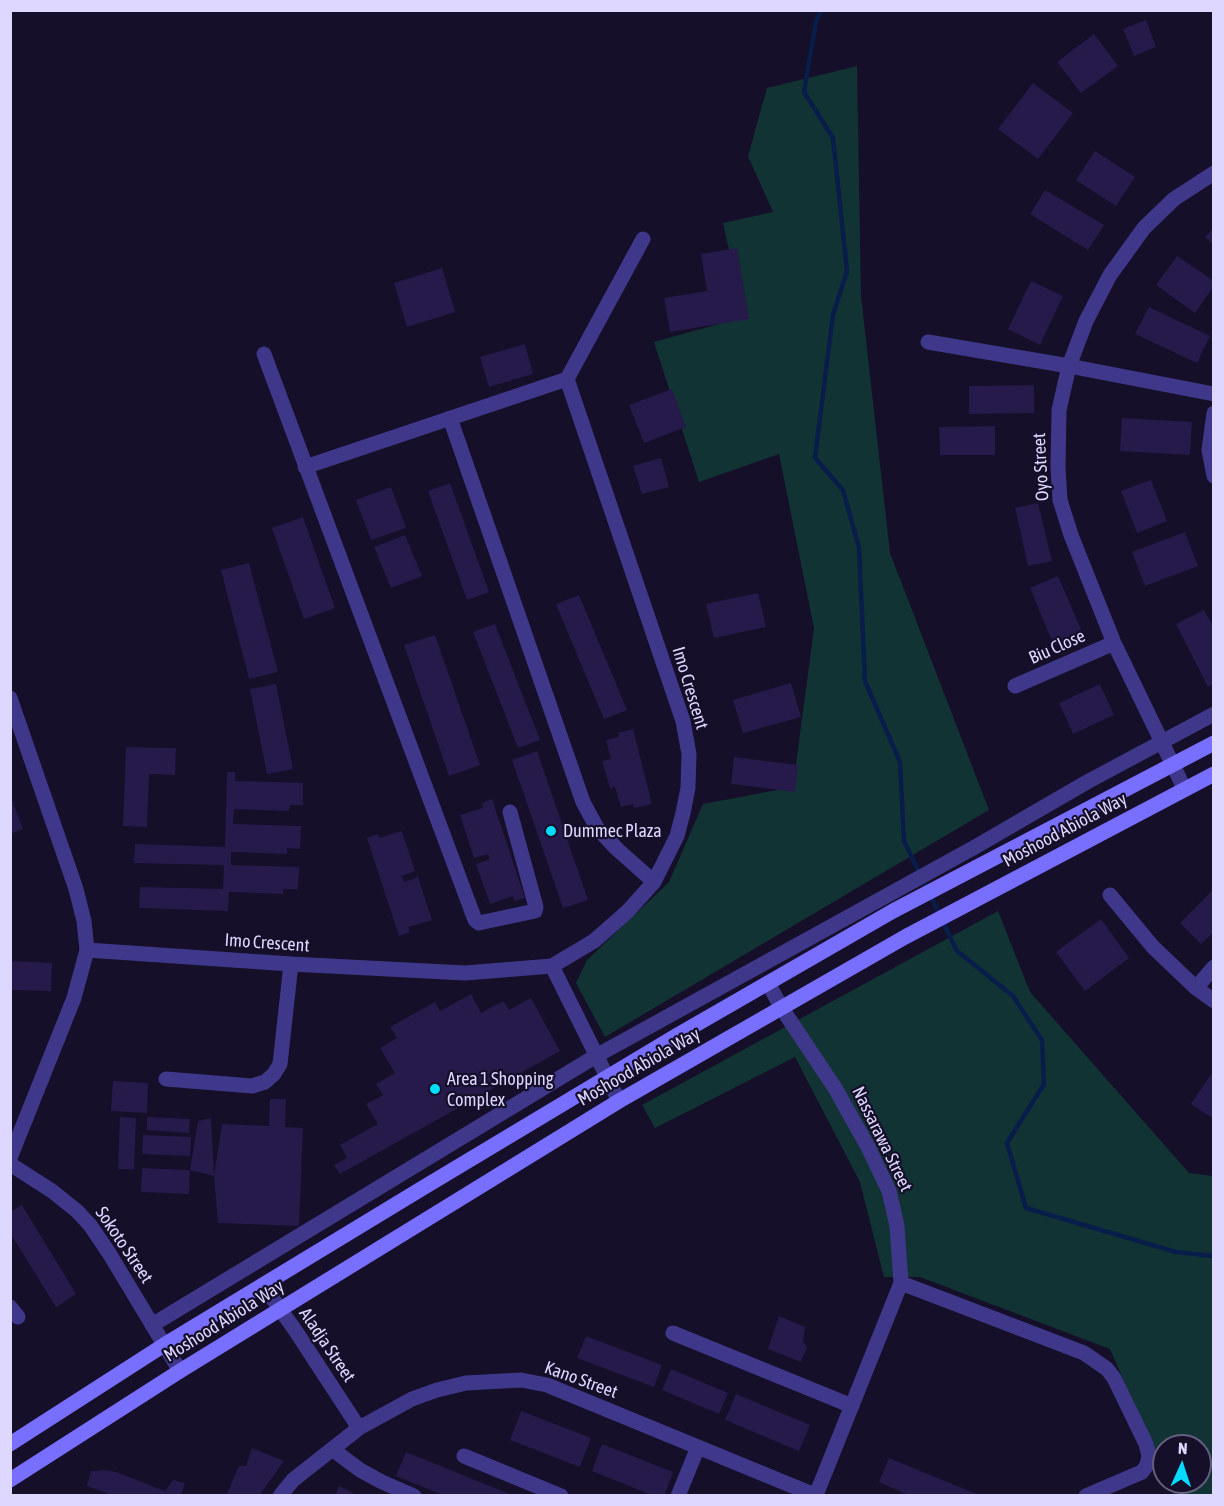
<!DOCTYPE html>
<style>
body{margin:0}
#map{position:relative;width:1224px;height:1506px;overflow:hidden;background:#150f29;font-family:"Asap Condensed",sans-serif}
canvas{display:block}
.frame{position:absolute;inset:0;border:12px solid #ded7ff;pointer-events:none}
.north{position:absolute;left:1152px;top:1434px;width:60px;height:60px;box-sizing:border-box;background:#150f29;border:2px solid #655f7f;border-radius:50%;rotate:3deg;font-size:16px;font-weight:700;line-height:24px;text-align:center;color:#ded7ff}
.north::after{content:'';display:block;margin:auto;width:21px;height:27px;background:#03dbff;clip-path:polygon(50% 0,100% 100%,50% 72%,0 100%)}
</style>
<div id="map">
<canvas width="1224" height="1506"></canvas>
<div class="frame"></div>
<div class="north">N</div>
</div>
<script>
const ctx = document.querySelector('canvas').getContext('2d');
ctx.lineJoin = 'round';
function fillPath(path, color) {
  ctx.fillStyle = color;
  ctx.fill(path, 'evenodd');
}
function shape(rows) {
  const path = new Path2D();
  for (const r of rows) {
    path.moveTo(r[0], r[1]);
    for (let i = 2; i < r.length; i += 2) path.lineTo(r[i], r[i + 1]);
  }
  return path;
}
function strokePath(path, color, width, dash) {
  ctx.strokeStyle = color;
  ctx.lineWidth = width;
  ctx.lineCap = dash ? 'butt' : 'round';
  ctx.setLineDash(dash || []);
  ctx.stroke(path);
}
function write(font, color, halo, rows, align = 'center') {
  ctx.font = font + ' "Asap Condensed",sans-serif';
  ctx.lineWidth = 4.5;
  ctx.setLineDash([]);
  ctx.textBaseline = 'middle';
  ctx.strokeStyle = halo;
  ctx.fillStyle = color;
  for (const [text, x, y, turn = 0] of rows) {
    ctx.save();
    ctx.translate(x, y);
    ctx.rotate((+turn || 0) * Math.PI / 180);
    ctx.textAlign = isNaN(turn) ? turn : align;
    if (halo) ctx.strokeText(text, 0, 0);
    ctx.fillText(text, 0, 0);
    ctx.restore();
  }
}
fillPath(shape([
 [857,66,861,296,890,553,989,810,605,1037,576,983,587,960,669,882,703,804,793,787,814,628,779,454,699,482,654,342,744,317,723,223,773,212,748,156,767,88],
 [998,911,1030,992,1189,1173,1213,1176,1213,1495,1174,1495,1168,1482,1200,1482,1200,1446,1164,1446,1164,1473,1110,1349,920,1277,884,1277,860,1182,795,1057,655,1128,642,1105]
]), '#123334');
strokePath(shape([
 [822,10,816,21,804,92,833,138,847,271,833,315,815,458,843,490,859,548,865,681,900,762,904,841,957,951,1013,996,1042,1040,1044,1084,1007,1143,1026,1208,1176,1252,1214,1256]
]), '#081d49', 4.5);
fillPath(shape([
 [1146,20,1156,47,1134,56,1123,29],
 [1094,34,1118,66,1081,93,1057,62],
 [1033,83,1073,113,1038,159,998,129],
 [1095,151,1135,177,1116,206,1076,180],
 [1045,190,1104,225,1088,250,1030,214],
 [1214,228,1214,245,1205,237],
 [737,248,749,319,670,332,664,298,707,291,701,254],
 [1177,256,1214,281,1214,286,1195,313,1156,285],
 [442,268,455,312,407,327,394,283],
 [1031,281,1063,296,1040,345,1008,329],
 [1149,307,1210,336,1197,363,1135,334],
 [525,344,533,374,489,387,480,357],
 [1034,385,1034,413,969,414,969,386],
 [672,389,686,427,644,443,629,405],
 [1122,418,1192,422,1190,455,1120,451],
 [995,426,995,455,940,455,939,427],
 [661,458,669,487,642,494,633,466],
 [1151,480,1167,521,1137,533,1121,491],
 [450,483,489,592,467,600,428,491],
 [391,487,406,528,371,540,356,500],
 [1038,503,1052,561,1028,566,1015,508],
 [303,517,335,608,304,619,272,528],
 [1185,532,1198,566,1145,586,1132,552],
 [405,535,422,576,391,588,374,547],
 [249,563,278,672,249,679,221,570],
 [1058,576,1083,634,1054,646,1030,588],
 [758,593,766,627,714,638,706,604],
 [579,595,627,710,604,719,556,604],
 [1204,610,1214,628,1214,684,1208,687,1176,624],
 [495,624,540,740,518,748,473,632],
 [435,635,480,765,449,776,404,645],
 [791,683,801,717,743,733,733,700],
 [276,684,293,769,267,774,250,689],
 [1100,684,1114,715,1073,734,1059,703],
 [633,729,652,804,634,808,633,804,621,807,615,787,610,788,602,761,611,759,606,740,619,737,618,733],
 [126,747,176,748,175,775,149,774,147,827,123,826],
 [537,751,588,900,563,908,512,760],
 [734,757,798,765,795,792,731,784],
 [227,772,235,772,235,781,303,783,303,805,290,805,289,811,234,809,233,824,301,826,300,849,287,848,287,854,231,852,231,865,299,867,298,889,283,889,283,894,229,892,228,911,139,908,140,887,223,889,224,865,134,863,135,844,225,847],
 [10,795,23,829,10,834],
 [492,799,525,898,514,901,513,896,490,904,476,864,490,859,488,854,474,858,460,815,483,808,482,803],
 [402,831,415,871,402,876,404,882,418,877,432,920,408,927,410,932,399,936,367,838,378,834,379,838],
 [1214,889,1214,932,1201,944,1180,923],
 [1101,919,1129,958,1085,991,1056,952],
 [10,961,52,963,51,991,10,990],
 [471,994,481,1013,503,1001,509,1010,531,998,560,1051,340,1174,334,1165,347,1158,340,1145,378,1124,366,1104,383,1095,376,1084,395,1073,380,1048,397,1038,390,1027,435,1002,440,1011],
 [1214,1070,1214,1114,1211,1117,1191,1104],
 [113,1081,148,1083,147,1113,111,1111],
 [270,1099,286,1099,285,1127,303,1128,299,1226,218,1223,214,1176,222,1124,269,1126],
 [120,1117,136,1118,134,1169,118,1169],
 [147,1117,190,1119,189,1133,147,1130],
 [211,1118,214,1176,190,1170,198,1121],
 [143,1135,191,1137,190,1156,142,1154],
 [142,1168,190,1170,189,1194,141,1192],
 [22,1205,76,1294,56,1307,10,1233,10,1212],
 [779,1316,805,1327,803,1342,807,1347,801,1362,768,1349],
 [586,1336,662,1365,654,1387,577,1358],
 [671,1369,728,1393,719,1414,662,1390],
 [736,1394,810,1425,799,1451,725,1420],
 [521,1411,591,1438,580,1467,510,1440],
 [602,1444,673,1472,664,1496,654,1496,592,1471],
 [252,1448,284,1461,259,1496,226,1496,239,1466,246,1466],
 [406,1452,512,1495,512,1496,445,1496,396,1476],
 [889,1458,979,1495,979,1496,910,1496,879,1482],
 [105,1470,116,1472,165,1491,173,1480,185,1483,181,1496,114,1496,87,1486,91,1471],
 [339,1486,353,1493,351,1496,335,1496]
]), '#261a4b');
strokePath(shape([
 [928,342,1069,366,1214,394],
 [264,354,475,920,479,923,535,911,536,907,510,812],
 [1214,413,1209,450,1214,476],
 [450,418,583,802,597,828,618,850,654,882],
 [305,467,567,379,643,239],
 [1015,686,1114,643],
 [10,698,76,889,84,921,87,950,74,998,10,1158],
 [1184,788,1114,643,1071,535,1060,500,1058,467,1059,410,1069,366,1086,321,1110,275,1144,228,1174,199,1214,173],
 [1110,895,1153,947,1196,988,1214,1001],
 [87,950,291,964,465,973,552,966,594,941,627,912,654,882,677,836,683,813,688,788,689,754,683,721,567,379],
 [552,966,619,1101],
 [768,983,781,1007,835,1088,868,1147,889,1191,897,1226,901,1283,816,1495],
 [1196,988,1214,967],
 [166,1079,252,1086,265,1082,274,1074,280,1064,291,964],
 [10,1164,52,1191,77,1211,90,1225,109,1253,180,1371],
 [901,1283,1084,1353,1107,1369,1114,1378,1146,1444,1149,1456,1147,1465,1142,1472,1086,1496],
 [263,1285,295,1330,359,1428],
 [10,1307,18,1317],
 [152,1325,596,1056,975,847,1087,782,1214,714],
 [673,1333,852,1406],
 [332,1449,360,1470,382,1482,414,1496],
 [464,1456,561,1496],
 [280,1496,293,1480,359,1428,412,1399,437,1390,466,1383,521,1380,547,1385,817,1496],
 [678,1496,698,1447]
]), '#3f388a', 15);
strokePath(shape([
 [10,1444,164,1345,426,1186,676,1036,893,911,1214,743],
 [10,1480,180,1371,619,1101,905,937,1214,774]
]), '#786eff', 15);
for (const [x, y, r, color] of [
 [551,831,6,"#03dbff"],
 [435,1089,6,"#03dbff"]
]) {
  const dot = new Path2D();
  dot.arc(x, y, r, 0, 2 * Math.PI);
  ctx.fillStyle = color;
  ctx.fill(dot);
  strokePath(dot, '#150f29', 2);
}
write('18px', '#ded7ff', '#150f29', [
 ["Oyo Street",1041,467,-93],
 ["Biu Close",1057,647,-24],
 ["Imo Crescent",690,688,73],
 ["Moshood Abiola Way",1065,830,-28],
 ["Imo Crescent",267,943,4],
 ["Moshood Abiola Way",639,1067,-30],
 ["Nassarawa Street",882,1139,64],
 ["Sokoto Street",124,1245,56],
 ["Moshood Abiola Way",224,1321,-32],
 ["Aladja Street",327,1345,56],
 ["Kano Street",581,1380,20]
]);
write('18px', '#ded7ff', '#150f29', [
 ["Dummec Plaza",563,831],
 ["Area 1 Shopping",447,1079],
 ["Complex",447,1100]
], 'left');
</script>
